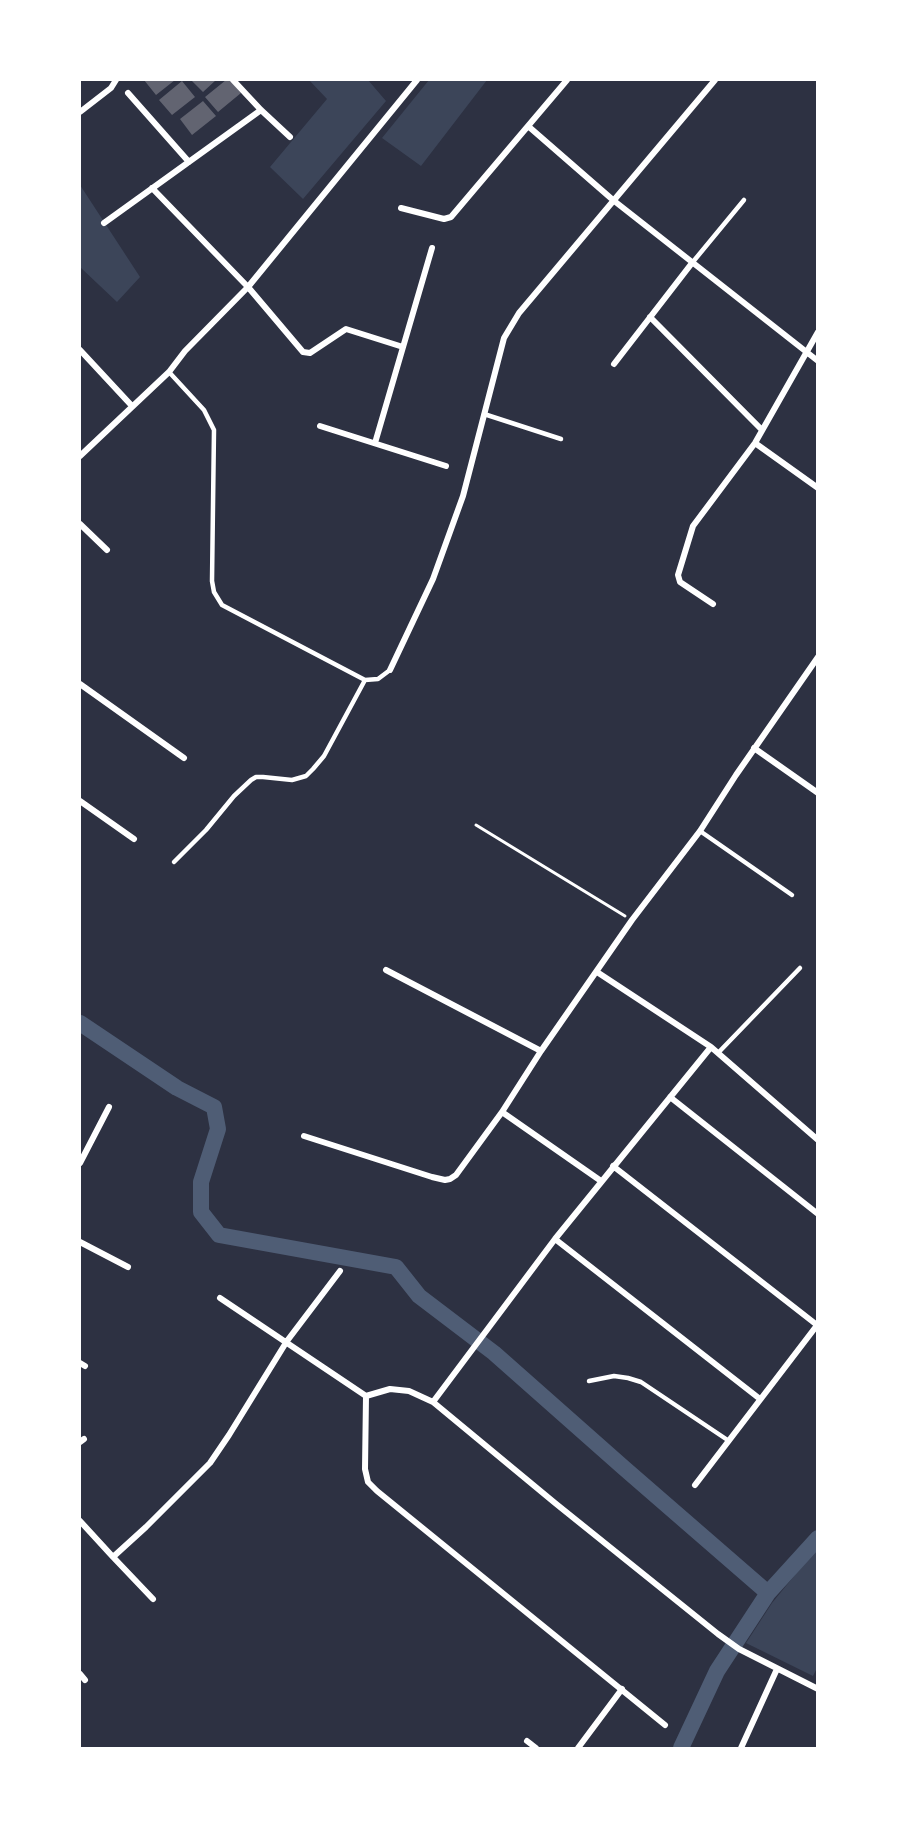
<!DOCTYPE html>
<style>
body{margin:0}
#map{position:relative;width:897px;height:1828px;overflow:hidden;background:#2d3142;font-family:Raleway,sans-serif}
canvas{display:block}
.frame{position:absolute;inset:0;border:81px solid #fff;pointer-events:none}
</style>
<div id="map">
<canvas width="897" height="1828"></canvas>
<div class="frame"></div>
</div>
<script>
const ctx = document.querySelector('canvas').getContext('2d');
ctx.lineJoin = 'round';
function fillPath(path, color) {
  ctx.fillStyle = color;
  ctx.fill(path, 'evenodd');
}
function shape(rows) {
  const path = new Path2D();
  for (const r of rows) {
    path.moveTo(r[0], r[1]);
    for (let i = 2; i < r.length; i += 2) path.lineTo(r[i], r[i + 1]);
  }
  return path;
}
function strokePath(path, color, width, dash) {
  ctx.strokeStyle = color;
  ctx.lineWidth = width;
  ctx.lineCap = dash ? 'butt' : 'round';
  ctx.setLineDash(dash || []);
  ctx.stroke(path);
}
fillPath(shape([
 [309,80,368,80,386,101,303,199,270,167,327,99],
 [429,80,487,80,421,166,382,138],
 [80,185,140,277,117,302,80,267],
 [817,1548,818,1666,813,1676,746,1643,772,1603]
]), '#3c4559');
strokePath(shape([
 [80,1023,177,1088,214,1107,218,1129,201,1182,201,1212,219,1235,396,1267,419,1296,494,1353,624,1468,768,1593],
 [681,1748,717,1671,768,1593,818,1538]
]), '#4f5d75', 16);
fillPath(shape([
 [144,80,175,80,156,95],
 [191,80,216,80,203,92],
 [226,80,230,80,241,93,218,112,205,97],
 [182,81,195,97,172,115,159,100],
 [203,101,216,116,192,135,180,119]
]), '#626471');
strokePath(shape([
 [476,825,625,916]
]), '#fff', 3);
strokePath(shape([
 [692,263,744,200],
 [169,372,204,410,214,430,212,581,214,592,222,605,365,680,378,679,390,670],
 [484,414,561,439],
 [700,831,792,895],
 [174,862,206,830,234,796,251,780,256,777,263,777,292,780,306,776,313,769,324,756,365,680],
 [718,1053,800,968],
 [589,1381,614,1376,628,1378,641,1382,729,1441]
]), '#fff', 4.5);
strokePath(shape([
 [233,80,261,110,290,137],
 [567,80,528,126,613,200,818,361],
 [128,93,189,162],
 [80,112,111,88,116,80],
 [152,188,248,287,303,352,310,353,346,329,403,347],
 [401,208,444,219,451,217,528,126],
 [104,223,261,110],
 [650,317,762,430],
 [80,350,132,406],
 [614,364,692,263],
 [320,426,446,466],
 [375,443,432,248],
 [755,443,818,488],
 [80,456,169,372,185,351,248,287,417,80],
 [80,524,107,550],
 [713,604,680,582,678,575,693,526,755,443,818,332],
 [390,670,433,579,463,496,504,338,519,313,715,80],
 [80,684,184,758],
 [754,748,818,793],
 [80,801,134,839],
 [386,970,541,1051],
 [597,972,711,1047,818,1140],
 [670,1097,818,1214],
 [502,1112,601,1181],
 [304,1136,432,1177,445,1180,450,1179,456,1175,502,1112,541,1051,632,920,700,831,736,775,818,657],
 [80,1163,109,1107],
 [613,1166,817,1325],
 [555,1239,760,1399],
 [80,1242,128,1267],
 [220,1298,366,1396,390,1389,409,1391,433,1402,555,1503,718,1634,739,1649,818,1689],
 [80,1363,85,1366],
 [366,1396,365,1469,368,1482,377,1491,665,1725],
 [433,1402,555,1239,711,1047],
 [80,1442,84,1439],
 [695,1485,818,1324],
 [80,1521,113,1557,146,1527,210,1463,229,1435,287,1341,340,1271],
 [113,1557,153,1599],
 [80,1674,85,1680],
 [527,1741,536,1748],
 [578,1748,622,1689],
 [741,1748,777,1669]
]), '#fff', 6);
</script>
